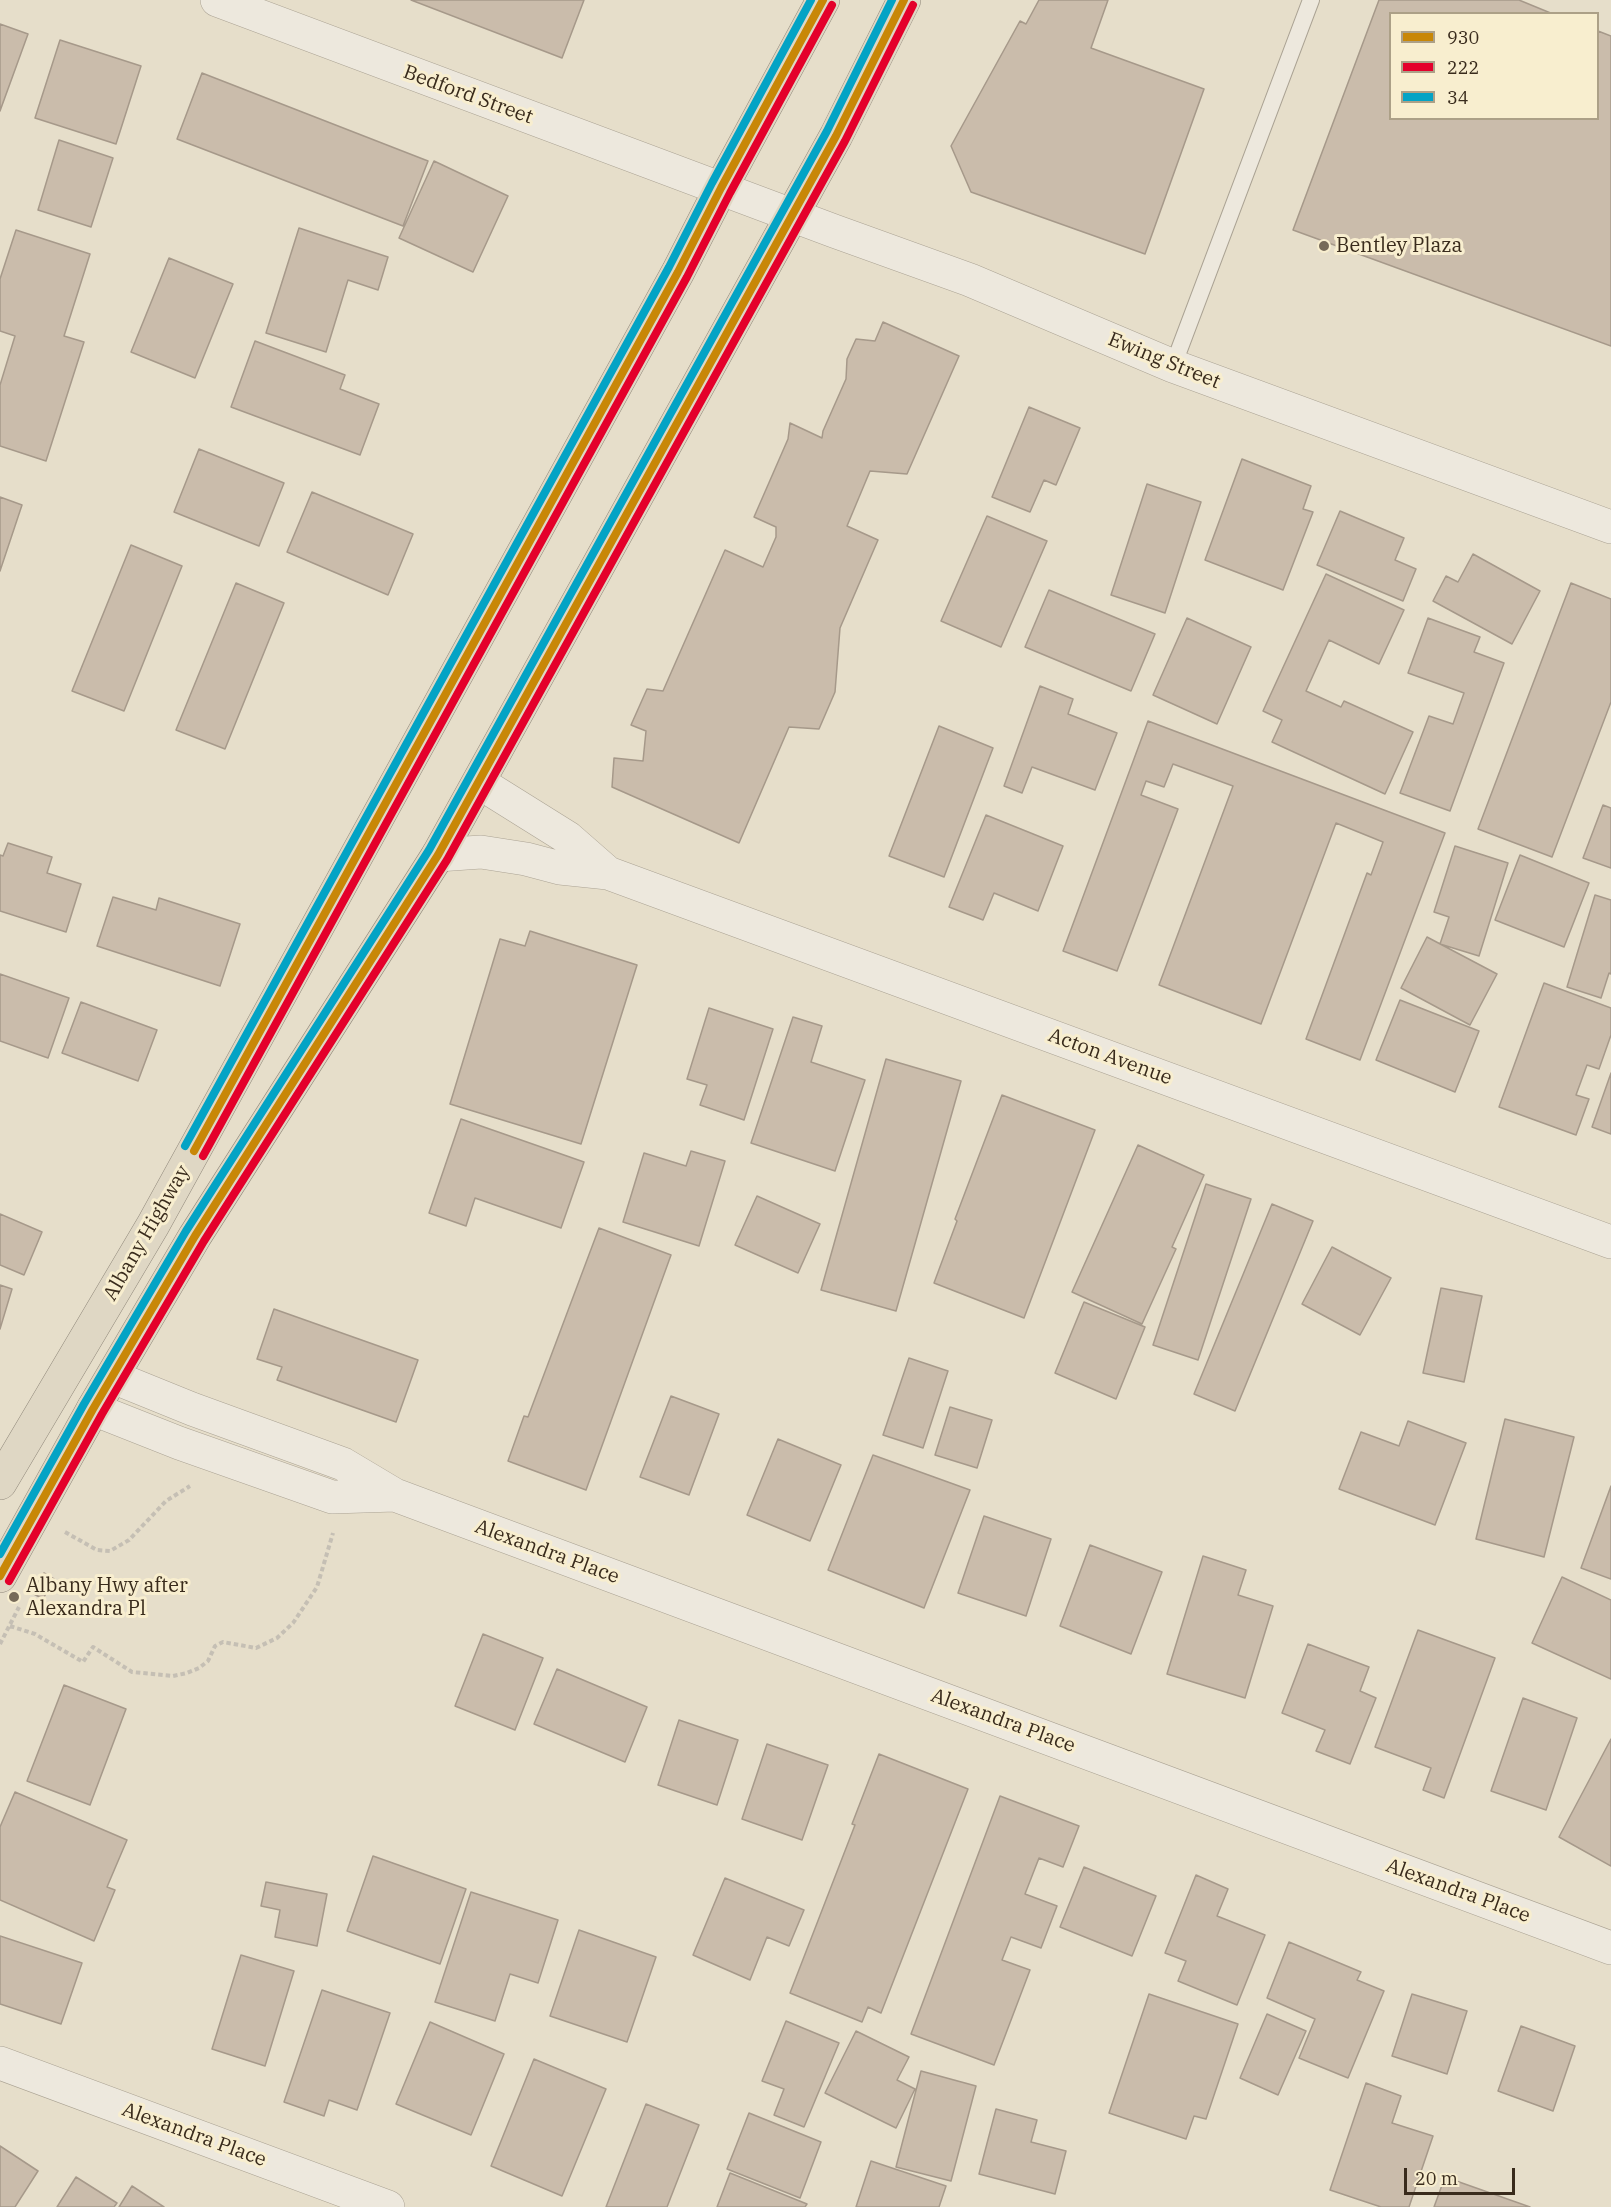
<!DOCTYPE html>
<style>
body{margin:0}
#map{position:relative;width:1611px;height:2207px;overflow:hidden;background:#e6deca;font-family:"IBM Plex Serif",serif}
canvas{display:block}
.legend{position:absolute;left:1389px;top:12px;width:210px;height:108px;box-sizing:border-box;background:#f8eecf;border:2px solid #aca087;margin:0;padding:8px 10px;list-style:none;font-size:18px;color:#392b1c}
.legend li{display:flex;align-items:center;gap:12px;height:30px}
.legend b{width:30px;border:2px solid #aca087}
.scale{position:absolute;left:1404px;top:2168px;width:111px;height:27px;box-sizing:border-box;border:3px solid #392b1c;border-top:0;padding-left:8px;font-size:18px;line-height:21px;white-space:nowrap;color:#392b1c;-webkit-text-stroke:4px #f8eecf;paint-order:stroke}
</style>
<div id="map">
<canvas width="1611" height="2207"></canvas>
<ul class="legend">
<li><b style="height:8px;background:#c88707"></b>930</li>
<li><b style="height:8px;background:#e4002b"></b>222</li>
<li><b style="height:8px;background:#03a3c5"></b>34</li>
</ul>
<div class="scale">20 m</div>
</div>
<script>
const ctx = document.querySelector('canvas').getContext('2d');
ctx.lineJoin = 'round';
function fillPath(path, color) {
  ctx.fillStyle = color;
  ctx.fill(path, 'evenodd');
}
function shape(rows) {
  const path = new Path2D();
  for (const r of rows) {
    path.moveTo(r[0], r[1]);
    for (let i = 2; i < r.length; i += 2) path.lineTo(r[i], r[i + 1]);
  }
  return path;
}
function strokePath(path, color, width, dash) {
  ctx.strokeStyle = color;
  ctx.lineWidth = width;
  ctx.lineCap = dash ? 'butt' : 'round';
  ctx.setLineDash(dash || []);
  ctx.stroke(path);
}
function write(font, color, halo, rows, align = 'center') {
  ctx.font = font + ' "IBM Plex Serif",serif';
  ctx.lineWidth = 6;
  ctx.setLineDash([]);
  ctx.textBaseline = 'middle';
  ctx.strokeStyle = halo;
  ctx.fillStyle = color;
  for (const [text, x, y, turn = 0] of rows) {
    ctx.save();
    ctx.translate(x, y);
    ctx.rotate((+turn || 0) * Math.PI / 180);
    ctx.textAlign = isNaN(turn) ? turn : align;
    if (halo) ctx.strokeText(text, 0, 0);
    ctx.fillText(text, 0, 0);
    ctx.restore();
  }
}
const building = shape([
 [411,0,584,0,562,58,411,0],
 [1039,0,1108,0,1091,48,1204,89,1145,254,971,192,951,146,1020,21,1026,24,1039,0],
 [1379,0,1519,0,1553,14,1390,14,1390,118,1598,118,1598,31,1611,36,1611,346,1293,230,1379,0],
 [0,24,28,34,0,111,0,24],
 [60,40,141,66,116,144,35,118,60,40],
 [202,73,428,161,403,226,177,139,202,73],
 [59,140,113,158,91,227,38,210,59,140],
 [434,161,508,196,473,272,399,238,434,161],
 [299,228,388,257,378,290,348,280,326,352,266,333,299,228],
 [16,230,90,254,64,336,84,342,46,461,0,446,0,385,15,336,0,331,0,279,16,230],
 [169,258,233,284,195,378,131,352,169,258],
 [883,322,959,356,907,474,870,471,847,526,878,540,840,628,835,692,819,729,789,727,739,843,612,787,614,758,643,761,646,731,631,725,647,689,663,691,725,550,763,567,776,537,776,527,754,517,788,439,790,423,822,438,823,431,846,379,847,359,856,339,875,341,883,322],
 [255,341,345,375,340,389,379,404,360,455,231,407,255,341],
 [1029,407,1080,428,1056,485,1044,480,1030,512,992,497,1029,407],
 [199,449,284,483,259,546,174,512,199,449],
 [1242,459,1311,486,1303,509,1313,512,1283,590,1205,560,1242,459],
 [1147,484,1201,502,1165,613,1111,595,1147,484],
 [312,492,413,534,388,595,287,552,312,492],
 [0,497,22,505,0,571,0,497],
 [1340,511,1404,538,1395,560,1416,569,1403,601,1317,565,1340,511],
 [987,516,1047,541,1001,647,941,621,987,516],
 [131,545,182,566,124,711,72,691,131,545],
 [1473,554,1540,591,1512,644,1433,601,1446,576,1458,582,1473,554],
 [1326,574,1404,610,1379,664,1329,640,1306,691,1341,707,1344,701,1413,732,1385,794,1272,742,1282,720,1263,711,1326,574],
 [236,583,284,603,225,749,176,730,236,583],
 [1571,583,1611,599,1611,702,1552,857,1478,829,1571,583],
 [1049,590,1155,634,1131,691,1025,647,1049,590],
 [1187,618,1251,647,1217,724,1153,695,1187,618],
 [1428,618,1480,637,1474,652,1504,663,1450,811,1400,793,1429,716,1453,724,1464,693,1408,673,1428,618],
 [1040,686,1073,699,1068,714,1117,733,1095,790,1032,767,1022,793,1004,786,1040,686],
 [1148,721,1445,833,1360,1060,1306,1039,1367,873,1371,875,1383,842,1336,823,1261,1024,1159,985,1233,786,1173,764,1164,787,1146,781,1141,795,1178,809,1117,971,1063,951,1148,721],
 [939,726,993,748,944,877,889,856,939,726],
 [1603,805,1611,808,1611,868,1583,858,1603,805],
 [986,815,1063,846,1038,911,994,893,983,920,949,907,986,815],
 [8,843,52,857,47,873,81,884,66,932,0,911,0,855,3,856,8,843],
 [1455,846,1508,863,1479,956,1440,944,1449,917,1434,912,1455,846],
 [1520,855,1589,883,1564,947,1495,920,1520,855],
 [1595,895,1611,900,1611,974,1609,973,1601,998,1567,987,1595,895],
 [113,897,156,910,159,898,240,924,220,986,97,946,113,897],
 [530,931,637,965,581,1144,450,1104,500,939,525,946,530,931],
 [1427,937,1497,974,1470,1025,1401,988,1427,937],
 [0,974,69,998,48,1058,0,1041,0,974],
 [1544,983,1611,1008,1611,1035,1599,1069,1587,1065,1576,1095,1589,1099,1576,1135,1499,1107,1544,983],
 [1400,1000,1479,1031,1455,1092,1376,1060,1400,1000],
 [81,1002,157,1030,138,1081,62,1053,81,1002],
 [709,1008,773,1029,744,1120,700,1105,707,1085,687,1079,709,1008],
 [793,1017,822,1026,811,1062,865,1080,835,1171,751,1143,793,1017],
 [886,1059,961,1081,896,1311,821,1290,886,1059],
 [1611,1073,1611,1134,1592,1127,1611,1073],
 [1002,1095,1095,1130,1024,1318,934,1283,957,1221,955,1219,1002,1095],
 [461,1119,584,1162,561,1228,475,1198,466,1226,429,1213,461,1119],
 [1138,1145,1204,1175,1172,1247,1176,1249,1142,1324,1072,1292,1138,1145],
 [691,1151,725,1161,699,1246,623,1222,644,1153,686,1166,691,1151],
 [1206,1184,1251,1199,1198,1360,1153,1345,1206,1184],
 [757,1196,820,1224,798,1273,735,1245,757,1196],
 [1272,1204,1313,1221,1235,1411,1194,1394,1272,1204],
 [0,1214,42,1232,24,1275,0,1265,0,1214],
 [599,1228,671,1255,586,1490,508,1461,524,1416,528,1417,599,1228],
 [1332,1247,1391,1278,1360,1335,1302,1304,1332,1247],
 [0,1285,12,1289,0,1329,0,1285],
 [1441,1288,1482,1296,1464,1382,1423,1373,1441,1288],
 [1084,1302,1145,1327,1116,1399,1055,1373,1084,1302],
 [274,1309,418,1360,396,1422,277,1380,282,1367,257,1359,274,1309],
 [909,1358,948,1371,923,1448,883,1435,909,1358],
 [671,1396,719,1414,689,1495,640,1477,671,1396],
 [950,1407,992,1420,977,1468,935,1455,950,1407],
 [1505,1419,1574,1437,1544,1557,1476,1539,1505,1419],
 [1408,1421,1466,1443,1435,1525,1339,1489,1361,1432,1399,1446,1408,1421],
 [778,1439,841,1465,810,1541,747,1515,778,1439],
 [873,1455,970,1490,924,1608,828,1570,873,1455],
 [1611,1486,1611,1579,1581,1568,1611,1486],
 [984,1516,1051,1539,1026,1616,958,1593,984,1516],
 [1090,1545,1162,1572,1131,1654,1060,1626,1090,1545],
 [1203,1556,1246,1570,1238,1595,1273,1606,1245,1698,1167,1674,1203,1556],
 [44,1573,54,1579,43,1599,32,1593,44,1573],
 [1562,1577,1611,1600,1611,1679,1532,1643,1562,1577],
 [1418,1630,1495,1658,1444,1798,1423,1790,1431,1768,1375,1747,1418,1630],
 [483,1634,543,1658,515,1730,455,1706,483,1634],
 [1308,1644,1369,1667,1360,1691,1376,1698,1350,1764,1316,1751,1325,1730,1282,1713,1308,1644],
 [557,1669,647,1707,625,1762,534,1724,557,1669],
 [64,1685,126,1709,90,1805,27,1781,64,1685],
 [1523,1698,1577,1718,1546,1810,1491,1791,1523,1698],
 [679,1720,738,1740,717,1805,658,1785,679,1720],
 [1611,1739,1611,1866,1559,1837,1611,1739],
 [767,1744,828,1765,802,1840,742,1819,767,1744],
 [879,1754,968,1789,881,2013,868,2007,862,2022,790,1993,855,1825,852,1824,879,1754],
 [15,1792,127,1840,107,1887,115,1890,94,1941,0,1900,0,1827,15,1792],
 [1000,1796,1079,1826,1063,1867,1039,1858,1025,1894,1057,1906,1041,1948,1011,1937,1002,1960,1030,1970,994,2065,911,2034,1000,1796],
 [373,1856,466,1889,440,1964,347,1931,373,1856],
 [1084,1867,1156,1896,1132,1956,1060,1927,1084,1867],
 [1196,1875,1228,1889,1217,1916,1265,1935,1237,2005,1178,1981,1186,1961,1165,1953,1196,1875],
 [725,1878,804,1910,789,1946,767,1937,750,1980,693,1955,725,1878],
 [266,1882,327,1894,317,1946,275,1937,280,1910,261,1906,266,1882],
 [471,1892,558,1920,538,1983,510,1974,495,2021,435,2002,471,1892],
 [579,1930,656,1957,627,2042,550,2016,579,1930],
 [0,1936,82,1963,61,2024,0,2004,0,1936],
 [1289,1942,1361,1972,1357,1980,1384,1991,1348,2078,1299,2058,1315,2019,1267,1998,1289,1942],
 [241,1955,294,1971,265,2066,212,2049,241,1955],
 [322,1990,390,2013,357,2110,329,2100,324,2116,284,2102,322,1990],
 [1149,1994,1238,2024,1206,2119,1194,2116,1186,2139,1109,2113,1149,1994],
 [1412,1994,1467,2011,1447,2074,1392,2056,1412,1994],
 [1267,2014,1306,2031,1278,2095,1240,2078,1267,2014],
 [786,2021,839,2043,804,2127,774,2115,784,2089,762,2081,786,2021],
 [430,2022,504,2054,471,2135,396,2104,430,2022],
 [1521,2026,1575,2046,1553,2111,1498,2091,1521,2026],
 [856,2031,909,2057,897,2080,915,2089,896,2128,825,2093,856,2031],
 [534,2059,606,2089,562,2196,491,2166,534,2059],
 [921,2071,976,2086,951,2181,896,2167,921,2071],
 [1366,2083,1401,2096,1392,2123,1433,2136,1409,2207,1381,2207,1330,2190,1366,2083],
 [646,2104,699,2125,667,2207,606,2207,646,2104],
 [996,2109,1037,2120,1031,2142,1066,2151,1055,2194,979,2174,996,2109],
 [749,2113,821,2142,800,2198,727,2169,749,2113],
 [0,2146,38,2171,15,2207,0,2207,0,2146],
 [871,2161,946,2186,939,2207,856,2207,871,2161],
 [730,2173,807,2204,805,2207,717,2207,730,2173],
 [76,2177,117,2203,114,2207,57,2207,76,2177],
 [1445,2177,1530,2207,1434,2207,1445,2177],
 [132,2186,164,2207,119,2207,132,2186]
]);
fillPath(building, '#cabcab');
strokePath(building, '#a6998a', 1.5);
const service = shape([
 [1173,366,1311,0]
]);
const minor = shape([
 [480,783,568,838,608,873],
 [438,855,481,852,526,859,560,868,608,873,1611,1242],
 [113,1377,192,1409,343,1464,395,1495,1611,1948],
 [93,1409,179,1443,332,1497,395,1495],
 [0,2063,388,2207]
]);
const tertiary = shape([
 [217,0,834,231,970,280,1173,366,1611,527]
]);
const trunk = shape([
 [0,1483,153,1225,678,272,721,188,823,0],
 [0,1576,93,1409,195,1236,438,855,836,136,904,0]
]);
strokePath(service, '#aba394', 18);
strokePath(minor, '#aba394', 34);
strokePath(tertiary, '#aba394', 34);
strokePath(trunk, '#90887b', 34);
strokePath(shape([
 [65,1532,97,1550,110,1551,129,1540,166,1501,190,1486],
 [10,1626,35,1634,83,1662,93,1647,132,1672,173,1676,187,1673,199,1668,208,1661,215,1646,223,1642,256,1648,277,1638,293,1623,317,1587,333,1533],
 [0,1644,19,1607]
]), '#c5bfb4', 4, [4.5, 3]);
strokePath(service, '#ede8dd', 16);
strokePath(minor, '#ede8dd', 33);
strokePath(tertiary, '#ede8dd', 33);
strokePath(trunk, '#dfd7c4', 33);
strokePath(shape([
 [194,1151,678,272,721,188,823,0],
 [0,1576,93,1409,195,1236,438,855,836,136,904,0]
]), '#c88707', 8);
strokePath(shape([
 [203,1156,687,277,730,193,832,5],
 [9,1581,102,1414,204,1241,447,860,845,141,913,5]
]), '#e4002b', 8);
strokePath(shape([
 [185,1146,669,267,712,183,811,0],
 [0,1554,84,1404,186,1231,429,850,827,131,892,0]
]), '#03a3c5', 8);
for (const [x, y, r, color] of [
 [1324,246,6,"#766a59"],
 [14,1597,6,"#766a59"]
]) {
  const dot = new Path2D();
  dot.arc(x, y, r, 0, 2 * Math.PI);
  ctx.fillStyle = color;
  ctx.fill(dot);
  strokePath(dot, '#f8eecf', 2);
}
write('20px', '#392b1c', '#f8eecf', [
 ["Bedford Street",468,95,20],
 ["Ewing Street",1164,361,22],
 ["Acton Avenue",1110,1057,20],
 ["Albany Highway",147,1233,-60],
 ["Alexandra Place",547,1552,20],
 ["Alexandra Place",1003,1721,20],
 ["Alexandra Place",1458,1891,20],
 ["Alexandra Place",194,2135,20]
]);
write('20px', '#392b1c', '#f8eecf', [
 ["Bentley Plaza",1336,246],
 ["Albany Hwy after",26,1586],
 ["Alexandra Pl",26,1609]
], 'left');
</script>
